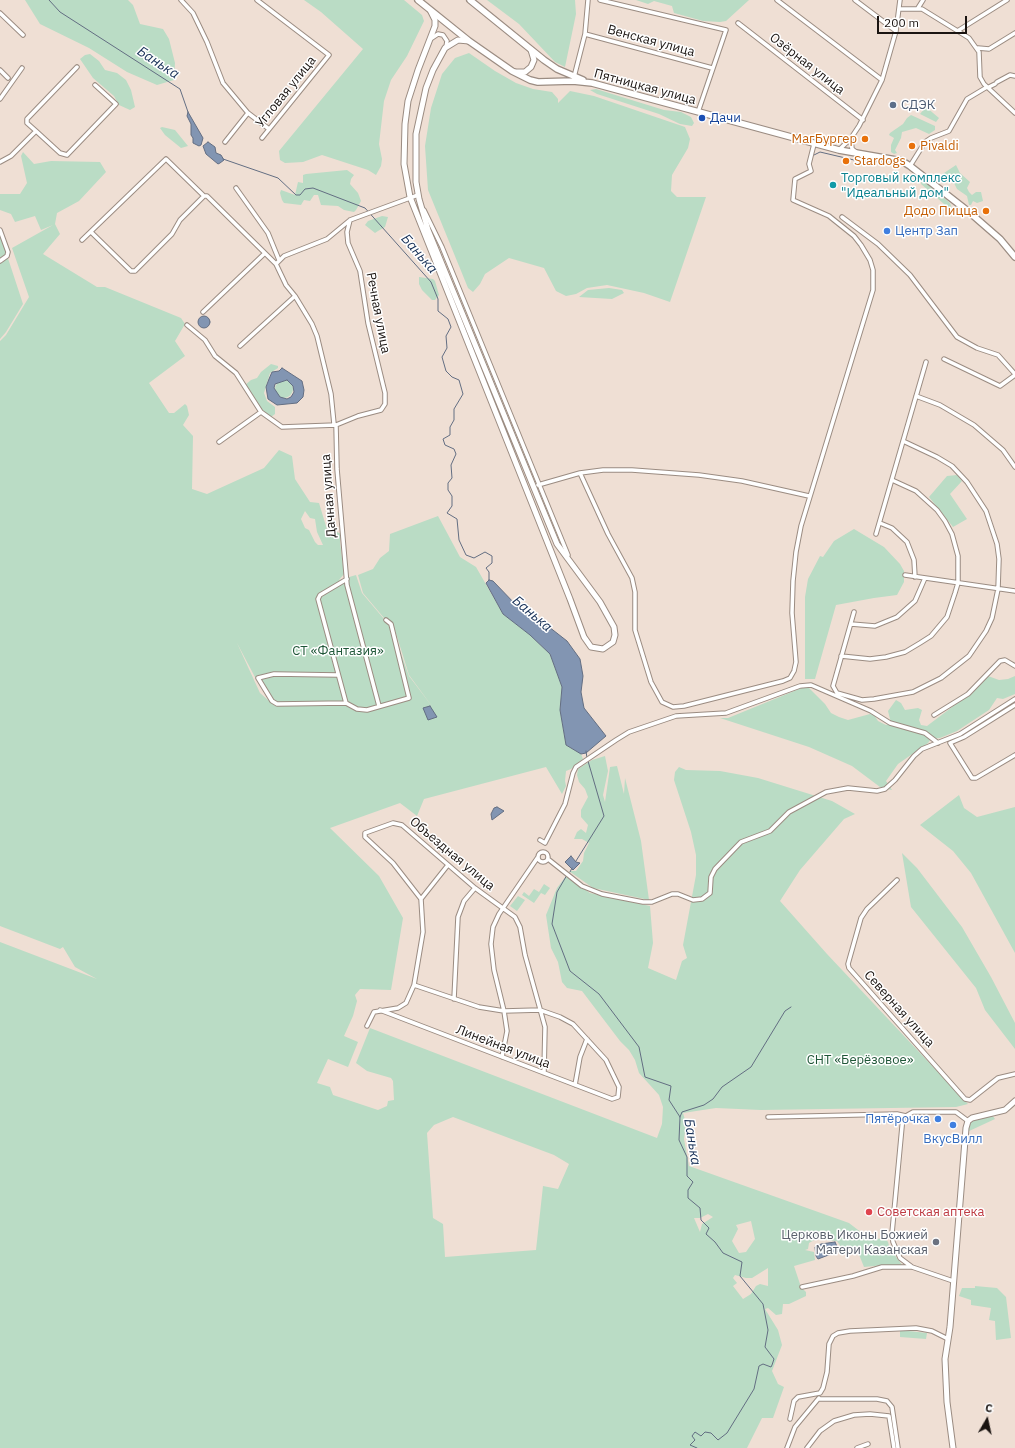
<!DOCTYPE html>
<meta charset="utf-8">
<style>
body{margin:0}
#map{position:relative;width:1015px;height:1448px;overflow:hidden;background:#efdfd4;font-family:"IBM Plex Sans",sans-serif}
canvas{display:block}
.north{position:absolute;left:967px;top:1400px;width:40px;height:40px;-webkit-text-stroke:3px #fff;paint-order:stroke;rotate:9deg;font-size:11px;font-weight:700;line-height:16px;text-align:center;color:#1a1411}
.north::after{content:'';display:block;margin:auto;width:14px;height:18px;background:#1a1411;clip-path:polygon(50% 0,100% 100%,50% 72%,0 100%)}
.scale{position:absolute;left:877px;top:16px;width:90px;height:18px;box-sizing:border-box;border:2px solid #1a1411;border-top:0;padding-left:5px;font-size:12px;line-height:14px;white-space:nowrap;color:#1a1411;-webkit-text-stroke:3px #fff;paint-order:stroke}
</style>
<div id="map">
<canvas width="1015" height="1448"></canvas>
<div class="north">С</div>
<div class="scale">200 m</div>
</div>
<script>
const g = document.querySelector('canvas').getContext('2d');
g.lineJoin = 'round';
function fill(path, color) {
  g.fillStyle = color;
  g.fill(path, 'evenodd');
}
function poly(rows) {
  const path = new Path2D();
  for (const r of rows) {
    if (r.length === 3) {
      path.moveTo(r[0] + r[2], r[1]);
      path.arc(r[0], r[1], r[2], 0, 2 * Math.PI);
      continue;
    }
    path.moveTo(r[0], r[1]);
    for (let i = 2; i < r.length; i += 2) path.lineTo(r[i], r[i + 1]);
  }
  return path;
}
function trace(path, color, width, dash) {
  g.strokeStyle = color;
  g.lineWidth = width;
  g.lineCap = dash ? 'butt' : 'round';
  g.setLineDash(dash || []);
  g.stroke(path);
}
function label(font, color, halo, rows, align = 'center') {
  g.font = font + ' "IBM Plex Sans",sans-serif';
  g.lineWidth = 3;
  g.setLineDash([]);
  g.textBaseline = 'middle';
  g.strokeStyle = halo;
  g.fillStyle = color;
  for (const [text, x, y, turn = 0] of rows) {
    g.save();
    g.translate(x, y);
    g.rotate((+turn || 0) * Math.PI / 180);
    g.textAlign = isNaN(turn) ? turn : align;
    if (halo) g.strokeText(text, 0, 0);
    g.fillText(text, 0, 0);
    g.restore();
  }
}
fill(poly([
 [25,0,128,0,133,5,140,24,163,29,169,39,175,63,174,80,157,85,127,72,89,48,40,24],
 [304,0,404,0,422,15,424,21,407,56,391,80,384,101,379,144,382,159,381,166,376,175,368,170,322,155,303,162,285,163,280,160,279,151,363,49,321,12],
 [487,0,575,0,576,14,565,67,555,62,519,24],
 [636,0,749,0,726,21,720,22,703,21,674,13,672,6,654,1,648,4],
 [469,53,495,71,516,83,533,89,552,92,558,99,558,103,570,91,594,96,685,127,690,139,688,148,672,175,671,191,677,197,706,197,670,302,644,293,607,285,587,288,576,294,566,296,556,291,544,268,509,258,485,274,480,284,473,292,468,288,428,190,425,146,431,108,442,74,455,58],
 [90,54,99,61,105,70,117,73,126,80,131,90,135,107,130,110,119,105,114,96,93,78,80,59,85,55],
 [596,89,664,110,681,112,691,117,694,123,692,126,680,124,659,114,597,94,590,90],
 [926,107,939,118,936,122,920,114],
 [911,115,935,126,935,130,929,134,916,128,902,132,901,138,895,150,897,153,894,154,891,152,891,145,894,138,889,135,890,133,903,124,907,118],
 [162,127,175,130,188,146,181,148,165,135,160,128],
 [23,152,34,164,51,161,100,162,106,172,79,201,57,213,55,224,60,234,43,254,97,287,105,287,181,318,185,324,175,341,185,356,149,383,169,413,174,413,185,404,187,406,189,415,183,425,193,436,192,489,207,494,264,468,279,450,292,456,295,479,310,502,319,503,329,536,337,532,341,534,340,542,344,574,339,580,356,575,362,593,384,619,388,619,384,618,363,593,358,575,373,569,380,558,389,551,390,534,438,516,460,557,476,567,503,614,530,635,550,654,562,687,560,710,566,745,581,754,583,759,571,769,566,771,565,781,566,786,562,794,546,767,424,799,417,816,400,803,330,828,379,876,403,918,391,990,360,989,355,995,357,1001,353,1016,344,1036,358,1042,348,1067,328,1059,317,1083,330,1087,333,1095,378,1110,387,1106,388,1101,394,1100,393,1081,391,1078,367,1071,356,1063,370,1028,657,1138,662,1124,663,1107,659,1095,639,1073,635,1060,629,1050,620,1041,582,991,567,988,562,982,558,962,551,948,546,915,557,888,566,876,590,893,650,906,653,943,648,968,676,980,682,961,687,958,683,945,696,875,696,855,691,832,674,780,675,772,679,767,686,770,720,771,758,778,832,801,855,814,844,819,800,870,780,901,827,954,968,1104,956,1107,761,1110,716,1108,683,1113,686,1123,684,1139,689,1166,849,1223,862,1233,876,1239,885,1238,888,1242,890,1249,903,1266,884,1265,864,1267,858,1252,850,1247,841,1247,837,1241,816,1239,809,1243,808,1249,805,1250,814,1252,815,1260,794,1266,801,1287,806,1292,806,1296,789,1304,783,1304,782,1314,776,1315,768,1308,765,1309,778,1330,782,1345,772,1371,778,1384,784,1387,773,1418,762,1418,747,1448,0,1448,0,942,97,979,75,967,63,947,60,949,0,926,0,341,6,335,29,297,12,248,53,225,41,230,35,216,15,222,11,214,0,210,0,194,20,194,27,183,21,156],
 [305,511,310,518,315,519,317,532,323,545,318,545,315,542,309,530,305,528,301,519],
 [389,620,393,624,409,675,434,709,409,676],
 [237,643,257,681,271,702,275,705,295,706,275,706,260,693],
 [453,1117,554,1155,569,1164,558,1189,543,1186,536,1250,445,1257,443,1224,433,1218,427,1133,434,1125],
 [708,1214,713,1217,702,1224,700,1232,694,1218,700,1218],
 [751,1221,755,1239,746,1252,739,1253,732,1241,738,1229,736,1225],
 [768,1268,768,1286,760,1284,756,1286,751,1294,743,1299,733,1286,737,1283,733,1278,735,1275,746,1278,752,1278],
 [956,165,960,173,970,182,967,188,969,192,972,195,976,192,981,192,983,201,977,203,973,201,971,205,969,205,967,196,957,189,954,183,941,175],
 [347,170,354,175,351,179,350,184,358,193,361,201,356,210,354,212,344,210,338,206,321,205,318,195,314,195,310,201,304,200,301,205,284,203,282,200,280,193,281,190,295,195,298,182,303,183,303,175,306,174],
 [922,179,950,203,953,212,949,211,944,204,921,184],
 [382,216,388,217,385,227,378,231,375,233,365,225,368,221],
 [0,234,23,304,6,332,0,339],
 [419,277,433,279,435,281,439,295,435,300,432,300,422,290,419,284],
 [609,288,622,290,624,293,612,299,579,297,588,290],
 [271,364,278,366,278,368,270,373,264,393,267,401,275,407,275,414,271,417,262,410,245,385,251,380,257,378,261,372],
 [284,389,9],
 [957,475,962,481,950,494,967,519,953,527,929,497,947,476],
 [854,529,884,547,900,564,904,571,904,582,897,595,874,598,836,605,815,679,805,679,805,597,808,579,820,556,823,557,834,541],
 [988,676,999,680,1008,679,1015,676,1015,694,1003,699,997,698,989,710,957,731,940,738,931,739,928,743,898,764,886,781,892,790,880,787,852,766,809,747,720,718,728,718,804,687,809,688,825,704,831,713,839,717,848,720,870,714,874,715,878,721,886,725,891,723,888,711,896,700,901,703,905,710,918,708,922,710,919,720,921,725,927,726,976,689],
 [605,756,608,771,603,795,605,802,610,767,617,766,624,794,625,778,641,841,649,900,593,888,569,871,576,871,583,861,584,853,589,843,582,839,574,839,577,832,581,829,586,833,588,825,581,817,581,810,588,797,585,789,579,782,577,775,578,769,592,760],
 [959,795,964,808,977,817,1015,807,1015,953,971,873,953,851,920,825],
 [902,853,917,868,962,927,991,977,1015,1023,1015,1049,985,1010,976,988,911,907],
 [544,884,550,888,545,895,541,893,534,903,522,895,524,892,529,896,534,889,539,892],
 [518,896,525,900,517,911,510,906],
 [992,1115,995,1119,967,1132,971,1120],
 [975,1286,997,1288,1006,1297,1011,1338,996,1340,995,1321,989,1320,991,1308,971,1305,971,1300,959,1296,962,1288,975,1288],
 [900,1330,927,1333,926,1339,900,1337]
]), '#badcc5');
const water = poly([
 [188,112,203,138,201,145,199,146,193,143,193,138,191,135,191,124,187,116,188,112],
 [208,142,215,147,216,153,221,155,224,160,220,163,218,164,206,154,203,146,208,142],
 [204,322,6],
 [282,368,302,381,304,390,303,397,297,403,277,405,268,399,266,387,269,379,272,372,279,371,282,368],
 [287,380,293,386,294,392,291,397,287,399,280,397,274,388,275,384,287,380],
 [489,580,493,581,517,606,535,616,567,641,580,659,583,676,581,692,584,708,606,736,586,753,581,754,566,745,560,710,562,687,550,654,530,635,503,614,486,583,489,580],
 [430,706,437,717,428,720,423,708,430,706],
 [497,807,504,811,492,820,491,814,494,808,497,807],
 [571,856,576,862,580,863,573,870,565,862,571,856],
 [835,1242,839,1251,818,1259,816,1256,815,1247,821,1244,835,1242]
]);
fill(water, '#8295b2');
trace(water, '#636e82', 1);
trace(poly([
 [49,0,60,12,180,89,188,112],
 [814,155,820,152,854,160,892,163],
 [223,159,278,178,296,195,300,195,305,189,313,188,365,208,431,282,438,299,438,311,448,319,451,327,446,336,447,348,442,357,446,371,452,377,459,380,463,394,454,409,454,420,450,427,450,435,443,439,445,445,454,449,456,454,451,465,452,478,448,483,448,490,452,496,452,506,447,513,457,519,459,540,466,555,474,558,485,552,492,556,492,563,486,568,489,572,489,580],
 [586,751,587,758],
 [576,861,604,816,588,761],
 [570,872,572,868],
 [567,875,557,892,552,924,570,971,599,994,639,1047,645,1077,671,1086,669,1100,680,1117,679,1140,687,1157,687,1176,693,1182,688,1190,688,1198,700,1208,701,1220,709,1228,706,1234,715,1242,723,1253,742,1262,740,1276,763,1304,768,1330,765,1347,774,1359,772,1365,771,1367,763,1364,759,1366,754,1389,727,1433,718,1440,711,1433,705,1432,701,1436,695,1432,692,1436,695,1440,690,1445,697,1448],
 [680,1117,682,1112,704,1105,713,1099,722,1087,751,1067,785,1011,791,1007]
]), '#636e82', 1);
const street = poly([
 [181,0,193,13,207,42,223,83,248,113,269,129],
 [257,0,329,55,262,138],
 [600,0,726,30,698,112],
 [777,0,882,80],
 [855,0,896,31],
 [918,8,923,0],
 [900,9,922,9,969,38,979,52,980,77,984,84,1015,113],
 [0,13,23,35],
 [738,23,863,120],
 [959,30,1007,0],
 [585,34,712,68],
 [432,38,438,34,443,35,447,41,446,47],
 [978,48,989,49,1015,33],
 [0,70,8,78],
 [574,77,585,34,588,0],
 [997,82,1010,75,1015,76],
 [989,87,995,84],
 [0,99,22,68],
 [36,131,27,123,27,119,77,67],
 [851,138,852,149,856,152],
 [225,142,248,113],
 [839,150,851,138,859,126,882,80,896,31,900,0],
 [0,162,11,156,36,131,60,153,67,155,116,104,95,85],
 [910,166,925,142,931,138,949,131,967,99,987,87],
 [236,188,268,233,279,260],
 [424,210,442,247,568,555],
 [842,217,878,244,910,275,957,337,977,348,998,355,1015,374],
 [0,230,8,252,7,256,0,261],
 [91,232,131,271,135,271,172,234,180,220,204,196],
 [82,240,166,159,204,196,207,196,276,264,286,285,295,296,312,324,317,336,331,394,334,424],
 [276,264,284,256,327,239,350,220,418,195],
 [203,312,264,254],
 [187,325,205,340,215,356,236,373,261,412,282,427,336,425,358,416,381,410,385,404,385,393,368,323,360,271,348,243,347,232,350,220],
 [240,346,295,296],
 [944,359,1000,386,1015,375],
 [916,396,940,405,974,425,1003,450,1015,467],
 [336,425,337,469,347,585,379,706],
 [219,442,261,412],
 [580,473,608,534,632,578,635,592,635,630,651,682,662,702,673,707,684,706,783,681,790,678,794,671,796,662,792,613,793,581,796,552,801,526,873,290,873,270,870,260,861,245,854,236,829,216,793,200,795,179,811,171,809,164,814,144],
 [538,485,580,473,603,470,632,470,699,475,742,481,809,496],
 [880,523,892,528,907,542,914,560,915,577],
 [876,534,926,362],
 [905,575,1015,591],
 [347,579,320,595,318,599,346,703,357,709,367,710,409,698,391,624,386,620],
 [854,612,833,686,837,693,862,700,874,699,913,692,941,678,969,656,986,631,992,618,998,589,999,559,997,544,986,511,967,482,952,466,937,457,903,441],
 [851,624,875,626,897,617,915,601,925,578],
 [841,656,870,659,886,657,905,652,920,643,931,636,947,617,955,593,958,583,958,556,952,534,945,521,937,510,916,491,892,480],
 [338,675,274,674,258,678,272,701,277,704,346,703],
 [1015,705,964,737,950,743,972,778,976,778,1015,755],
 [934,715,968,694,1000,661,1005,660,1015,666],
 [540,840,545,843,565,804,573,773,576,767,616,740,629,732,676,716,726,713,800,686,811,685,871,711,890,723,925,733,938,743],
 [543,857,5],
 [548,859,582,886,602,894,643,902,652,902,672,894,678,894,693,900,702,899,710,893,711,877,715,869,741,842,770,831,789,812,826,792,848,788,877,791,885,789,895,780,914,756,922,749,960,734,1015,699],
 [897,880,867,909,861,918,848,964,849,968,965,1099,970,1100,998,1078,1015,1074],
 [421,899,393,863,365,837,365,833,393,823,402,825,475,888,515,917,520,927,525,955,545,1027,544,1073],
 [454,999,458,917,464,901,475,888],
 [380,1010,612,1099,618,1097,619,1087,606,1060,573,1024,560,1017,540,1010,504,1011,479,1007,414,985],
 [367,1026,374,1012,398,1008,406,1003,414,985,423,932,421,899,448,865],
 [502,1057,507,1031,504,1011,494,970,491,944,493,927,499,914,538,857],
 [575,1085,580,1057,587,1039],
 [903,1116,892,1233,893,1242,900,1258,912,1267],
 [768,1117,897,1114,906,1116,913,1112,956,1112,968,1121],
 [802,1287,853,1276,882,1267,912,1267,953,1281],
 [819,1399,877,1399,887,1401,892,1407,898,1448],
 [790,1419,794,1401,798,1397,820,1393,823,1388,827,1372,829,1344,833,1336,838,1333,850,1331,916,1328,932,1331,948,1339],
 [787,1448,795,1427,819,1398],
 [807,1448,820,1431,834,1421,854,1415,870,1414,889,1416,894,1448],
 [857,1448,868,1444]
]);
const secondary = poly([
 [431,12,435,20,435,26,418,70,408,101,405,124,404,164,410,197,570,599,584,637,591,647,603,649,613,642,615,635,614,627,600,602,557,544,428,230,419,199,416,182,416,134,426,88,433,70,445,48,458,40,469,41],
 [515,72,525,72,531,67,534,60,531,50],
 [953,1448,947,1402,945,1359,950,1327,966,1128,968,1121,972,1118,1005,1110,1015,1101]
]);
const primary = poly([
 [418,0,469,41,512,71,530,80,538,82,573,81,592,83,839,150,902,161,910,166,969,212,1000,239,1015,257],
 [470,0,544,60,557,69,583,80]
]);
trace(street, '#9b8c82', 5.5);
trace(secondary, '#9b8c82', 7);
trace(primary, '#9b8c82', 8);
trace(street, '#fff', 3.5);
trace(secondary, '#fff', 5);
trace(primary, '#fff', 5.5);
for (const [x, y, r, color] of [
 [893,105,4,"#5c6f8a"],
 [702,118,4,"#1a4fb4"],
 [865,139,4,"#e8710a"],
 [912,146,4,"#e8710a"],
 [846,161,4,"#e8710a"],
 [833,185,4,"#0f9aa8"],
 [986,211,4,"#e8710a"],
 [887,231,4,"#3f7fe0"],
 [938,1119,4,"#3f7fe0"],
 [953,1125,4,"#3f7fe0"],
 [869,1212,4,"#e0444e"],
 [936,1242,4,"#6b7280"]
]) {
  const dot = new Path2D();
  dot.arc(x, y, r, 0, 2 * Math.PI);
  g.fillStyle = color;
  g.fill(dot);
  trace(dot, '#fff', 1.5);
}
label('13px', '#1a1411', '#fff', [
 ["Венская улица",651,41,15],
 ["Озёрная улица",807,64,38],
 ["Пятницкая улица",645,87,15],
 ["Угловая улица",286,92,-51],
 ["Речная улица",378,313,79],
 ["Дачная улица",329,496,-94],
 ["Объездная улица",452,854,40],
 ["Северная улица",899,1009,48],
 ["Линейная улица",503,1047,21]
]);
label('13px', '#4e5e75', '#fff', [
 ["СДЭК",901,105]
], 'left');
label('13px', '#164399', '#fff', [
 ["Дачи",710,118]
], 'left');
label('13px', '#c56008', '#fff', [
 ["МагБургер",857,139],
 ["Pivaldi",920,146,"left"],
 ["Stardogs",854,161,"left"],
 ["Додо Пицца",978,211]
], 'right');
label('13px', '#0d838f', '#fff', [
 ["Торговый комплекс",841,178],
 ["\"Идеальный дом\"",841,193]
], 'left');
label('13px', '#366cbe', '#fff', [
 ["Центр Зап",895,231],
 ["Пятёрочка",930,1119,"right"],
 ["ВкусВилл",953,1139,"center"]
], 'left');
label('13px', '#1e5637', '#fff', [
 ["СТ «Фантазия»",338,651],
 ["СНТ «Берёзовое»",860,1060]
]);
label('13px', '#be3a42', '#fff', [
 ["Советская аптека",877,1212]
], 'left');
label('13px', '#5b616d', '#fff', [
 ["Церковь Иконы Божией",928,1235],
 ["Матери Казанская",928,1250]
], 'right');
label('italic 14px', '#173057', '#fff', [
 ["Банька",158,63,33],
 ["Банька",419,254,49],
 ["Банька",532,614,40],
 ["Банька",692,1142,81]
]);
</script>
